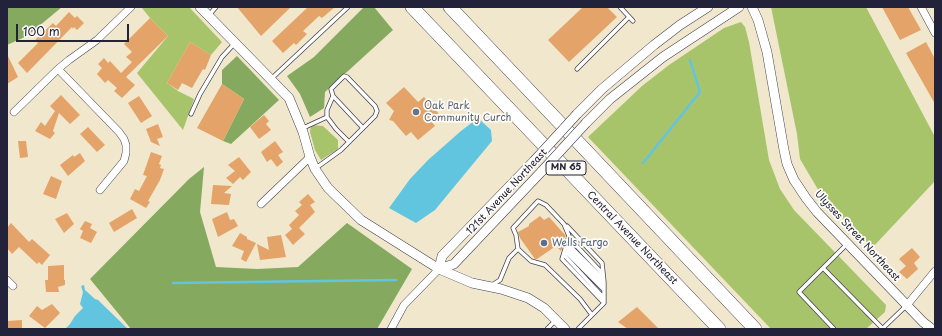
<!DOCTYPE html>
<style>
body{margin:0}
#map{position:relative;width:942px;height:336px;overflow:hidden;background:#f1e7cd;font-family:"Playpen Sans",sans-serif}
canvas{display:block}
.frame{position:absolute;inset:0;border:8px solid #22223b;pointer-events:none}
.scale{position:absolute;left:16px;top:24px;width:113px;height:18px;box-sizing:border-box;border:2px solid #22223b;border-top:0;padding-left:5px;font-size:12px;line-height:14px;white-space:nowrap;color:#22223b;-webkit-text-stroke:3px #fdfcf7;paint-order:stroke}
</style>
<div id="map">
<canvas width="942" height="336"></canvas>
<div class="frame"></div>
<div class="scale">100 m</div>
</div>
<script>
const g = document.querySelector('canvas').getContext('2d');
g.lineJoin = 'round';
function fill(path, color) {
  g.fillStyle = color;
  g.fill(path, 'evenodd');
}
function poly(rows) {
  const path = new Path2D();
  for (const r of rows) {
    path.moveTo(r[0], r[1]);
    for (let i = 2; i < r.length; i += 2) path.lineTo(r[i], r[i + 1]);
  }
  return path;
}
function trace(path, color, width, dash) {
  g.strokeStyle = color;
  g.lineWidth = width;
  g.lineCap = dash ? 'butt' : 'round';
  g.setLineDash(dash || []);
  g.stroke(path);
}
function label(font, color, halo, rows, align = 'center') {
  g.font = font + ' "Playpen Sans",sans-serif';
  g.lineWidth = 3.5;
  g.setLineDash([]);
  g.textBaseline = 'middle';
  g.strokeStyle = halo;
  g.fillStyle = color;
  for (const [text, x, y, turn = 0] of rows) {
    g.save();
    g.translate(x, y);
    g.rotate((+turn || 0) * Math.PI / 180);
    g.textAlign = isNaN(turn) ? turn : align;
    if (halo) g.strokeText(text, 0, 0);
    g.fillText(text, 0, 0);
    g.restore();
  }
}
fill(poly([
 [143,7,189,7,222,42,211,55,190,42,167,83,178,91,194,99,183,130,137,73,168,36,150,18,142,8],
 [771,7,866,7,935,137,935,181,872,248,823,198,800,159,797,134],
 [741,22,745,27,749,42,769,160,780,189,794,210,886,305,885,312,866,329,771,329,588,137,642,86,669,65,724,28],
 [311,125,323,126,338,140,338,149,321,160,315,150,310,132]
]), '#a7c46b');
fill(poly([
 [7,7,62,7,27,36,7,45],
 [364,7,374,7,393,30,325,92,324,108,310,117,300,94,287,76,314,57],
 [237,56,279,100,231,144,223,141,244,99,222,84,222,70],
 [204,167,200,212,216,267,257,269,298,267,347,223,412,269,377,329,131,329,90,279,189,179]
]), '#85aa5f');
fill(poly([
 [478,118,491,130,492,141,435,210,416,223,389,208,410,179,428,160,461,131],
 [84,285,85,290,95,299,98,300,128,329,65,329,70,324,75,316,83,308,80,304,83,292,81,286]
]), '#62c5e0');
trace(poly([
 [643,163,700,92,690,60],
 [173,283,396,280]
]), '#62c5e0', 2.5);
fill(poly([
 [237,7,291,7,261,36],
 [308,7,335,7,322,18,319,16,303,31,307,34,296,45,294,43,283,53,272,41],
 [583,7,607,7,617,17,569,62,548,40],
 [882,7,908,7,921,30,900,40],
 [69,12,75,18,77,16,84,23,77,30,74,27,73,29,72,27,27,73,18,63,38,43,35,40,53,23,56,26],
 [150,18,168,36,126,77,135,85,122,98,114,91,117,88,108,80,105,83,97,74,102,68,98,64,104,58,108,63,110,61,121,73,132,62,126,57,132,52,124,44],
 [190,42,211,55,205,70,203,69,192,88,182,83,178,90,167,83],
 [926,42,935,59,935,104,906,53],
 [7,54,18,77,7,84],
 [222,84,244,99,223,141,197,128],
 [404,87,418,102,424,97,439,114,431,121,435,126,418,140,411,132,406,136,393,121,389,120,394,111,386,103],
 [61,95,80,115,70,124,59,113,53,131,55,133,50,139,35,131,41,122,45,126,55,111,50,106],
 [139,96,152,116,141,123,128,103],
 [264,115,269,121,266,124,271,130,259,139,250,127],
 [158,124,163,137,157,139,160,146,151,142,146,129],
 [88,127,105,145,97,152,80,134],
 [18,141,26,141,28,157,20,158],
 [275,141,283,152,278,155,283,162,277,167,271,159,267,162,261,152],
 [151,152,162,156,159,164,161,165,160,168,164,169,160,180,148,201,150,202,146,208,130,199,135,189,139,191,147,176,143,175],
 [80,153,85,161,68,176,60,165,73,155,74,157],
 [239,157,251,172,243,180,240,177,233,184,226,178,235,171,228,165],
 [51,176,62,181,56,199,43,194],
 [213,185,232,186,224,193,231,194,229,205,211,204],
 [308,194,315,202,310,205,315,212,299,228,305,234,293,245,285,235,292,229,289,225,299,215,295,211,302,205,299,202],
 [132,209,137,218,114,232,109,223],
 [227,212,230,220,234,219,238,226,218,237,212,219],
 [67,213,74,224,64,233,55,219],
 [540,216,544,220,549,217,566,236,562,240,564,242,561,251,556,246,537,259,535,259,520,238,518,232,529,226,529,224],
 [85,221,92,224,90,228,97,232,91,243,80,238,83,231,80,229],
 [11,223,29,242,32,239,50,255,42,265,39,262,37,264,19,247,12,254,7,248,7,228],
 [240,233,247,237,247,239,256,243,246,262,241,259,244,251,232,246],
 [281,235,286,257,260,260,257,244,269,250,267,237],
 [912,248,920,257,914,263,918,269,907,279,899,272,906,266,899,259],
 [64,265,64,280,65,280,65,285,58,287,59,292,46,292,45,280,48,280,48,266],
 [52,304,60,313,45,328,29,316,37,306,42,310],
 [637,307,659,329,628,329,618,322],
 [22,320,22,329,7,329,7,321]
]), '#e4a368');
const service = poly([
 [620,7,633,21],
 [209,15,216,7],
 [577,69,629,17],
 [271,79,348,7],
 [333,96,363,128],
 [191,114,200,94,222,57,234,44],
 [327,117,336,129,349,142],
 [301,129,327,117,327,110,333,96,331,89,344,76,347,77,375,106,377,111,375,116,341,150,316,168],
 [567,226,602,263,604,282,604,303,578,329],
 [569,238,602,273],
 [567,243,603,279],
 [847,244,823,268,883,329],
 [566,247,604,285],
 [518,249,531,261,545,265,580,299,592,315],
 [565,251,604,290],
 [564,255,603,297],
 [823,268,799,292,834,329],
 [492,285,500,280,509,258,518,249,516,235,513,228,538,201,546,205,564,224,569,236,562,259,604,303],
 [547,329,556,320],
 [882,329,906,306]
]);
const minor = poly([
 [921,7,935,33],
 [58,69,119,132,124,139,126,145,126,153,124,161,100,190],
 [14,112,58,69,69,60,97,40,131,7],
 [261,204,310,157],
 [7,280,13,286],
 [907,305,935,271],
 [391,329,404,305,439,269]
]);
const tertiary = poly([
 [200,7,289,98,303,132,310,157,315,169,328,188,361,220,439,269,472,283,501,289,528,298,544,308,565,329],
 [752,7,758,20,767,52,784,150,787,164,794,180,806,198,817,212,923,322,932,329],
 [577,114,602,89,654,45,680,25,708,7],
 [586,123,610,99,663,57,739,7],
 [439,269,442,256,534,161],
 [439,269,454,264,542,171]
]);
const motorway = poly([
 [412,7,719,329],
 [450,7,755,329]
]);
trace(service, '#414051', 5);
trace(minor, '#414051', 8);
trace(tertiary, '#414051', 10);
trace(motorway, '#414051', 14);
trace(service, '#fff', 3.5);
trace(minor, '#fff', 7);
trace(tertiary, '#fff', 9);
trace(motorway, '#fff', 13);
const tertiaryBridge = poly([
 [534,161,577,114],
 [542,171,586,123]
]);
trace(tertiaryBridge, '#414051', 10, []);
trace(tertiaryBridge, '#fff', 9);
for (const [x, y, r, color] of [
 [416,112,4,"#6b7280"],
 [544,243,4,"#5c6f8a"]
]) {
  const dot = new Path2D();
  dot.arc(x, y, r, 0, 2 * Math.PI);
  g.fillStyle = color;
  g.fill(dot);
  trace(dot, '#fdfcf7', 1.5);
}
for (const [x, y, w] of [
 [566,168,40]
]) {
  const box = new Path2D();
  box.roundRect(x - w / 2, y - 7, w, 14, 3);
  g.fillStyle = '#fdfcf7';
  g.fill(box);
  trace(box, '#22223b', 1);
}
label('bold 9px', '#22223b', null, [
 ["MN 65",566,168]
]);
label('10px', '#5b616d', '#fdfcf7', [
 ["Oak Park",424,106],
 ["Community Curch",424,118]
], 'left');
label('10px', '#22223b', '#fdfcf7', [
 ["121st Avenue Northeast",507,192,-47],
 ["Ulysses Street Northeast",857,236,47],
 ["Central Avenue Northeast",632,238,46]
]);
label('10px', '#4e5e75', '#fdfcf7', [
 ["Wells Fargo",552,243]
], 'left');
</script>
